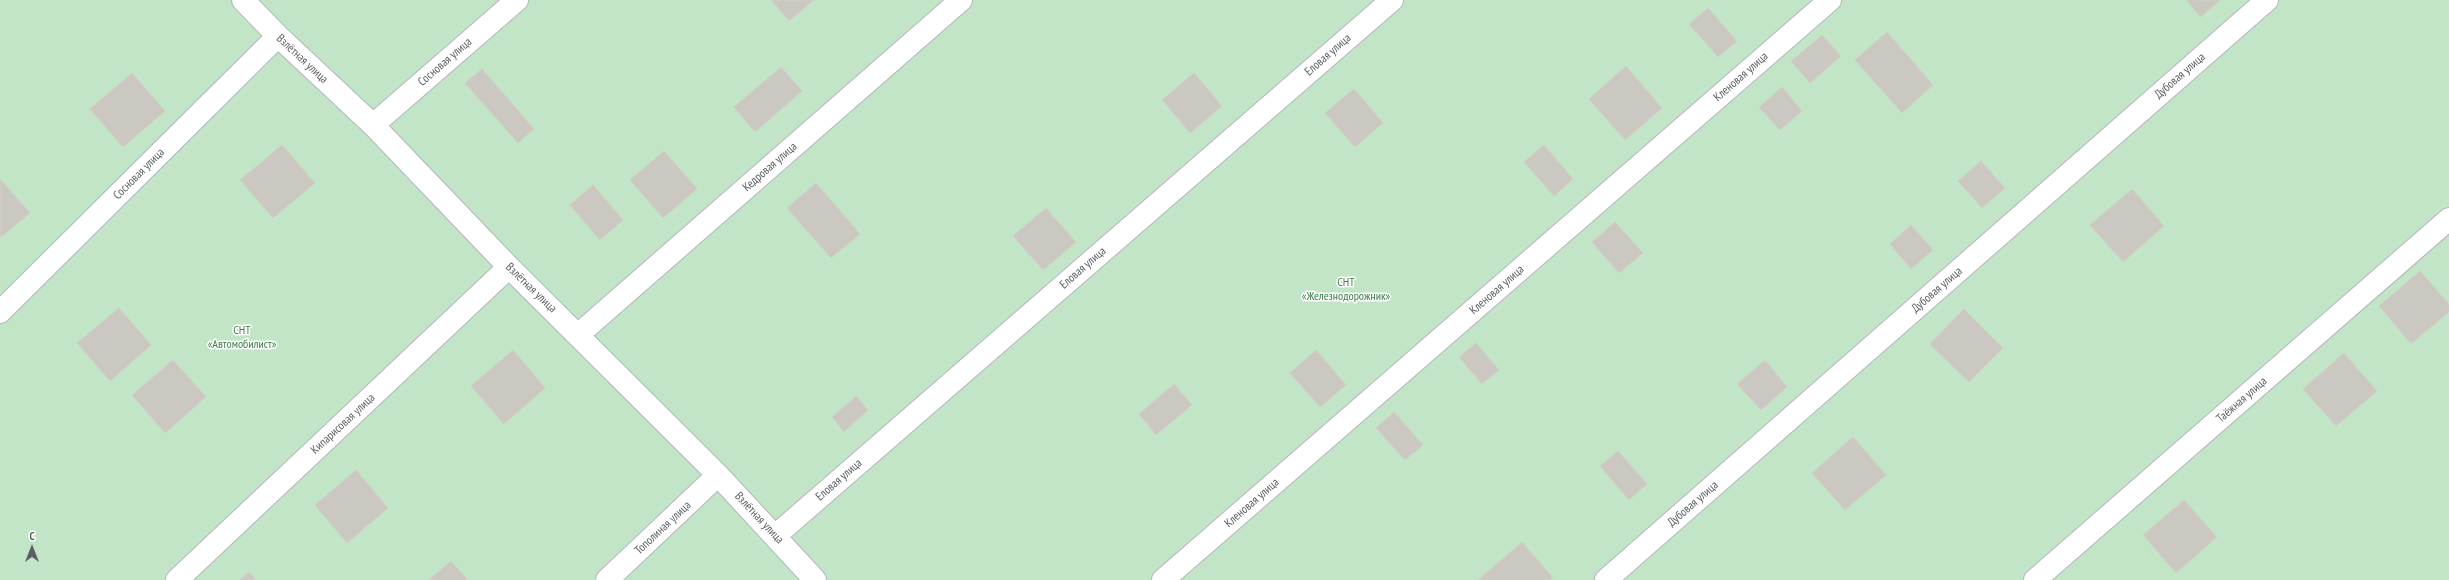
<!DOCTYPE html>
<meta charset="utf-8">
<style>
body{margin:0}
#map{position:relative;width:2449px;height:580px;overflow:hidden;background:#eeede5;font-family:"PT Sans Narrow",sans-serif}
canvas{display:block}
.north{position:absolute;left:12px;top:528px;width:40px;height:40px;-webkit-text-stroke:3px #fff;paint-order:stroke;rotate:0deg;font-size:11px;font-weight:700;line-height:16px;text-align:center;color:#5d5f64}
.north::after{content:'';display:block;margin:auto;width:14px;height:18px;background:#5d5f64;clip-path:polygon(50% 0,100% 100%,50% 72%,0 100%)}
</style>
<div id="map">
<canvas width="2449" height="580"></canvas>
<div class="north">С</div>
</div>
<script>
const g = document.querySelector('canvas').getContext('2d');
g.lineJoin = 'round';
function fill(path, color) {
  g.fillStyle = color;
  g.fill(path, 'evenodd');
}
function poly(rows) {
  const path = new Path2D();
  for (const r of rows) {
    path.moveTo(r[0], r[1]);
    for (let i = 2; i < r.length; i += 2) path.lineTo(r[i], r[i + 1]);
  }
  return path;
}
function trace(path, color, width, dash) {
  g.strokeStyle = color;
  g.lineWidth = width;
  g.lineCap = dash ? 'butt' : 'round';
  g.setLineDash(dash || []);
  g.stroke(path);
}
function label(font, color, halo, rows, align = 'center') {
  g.font = font + ' "PT Sans Narrow",sans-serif';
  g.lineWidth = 3;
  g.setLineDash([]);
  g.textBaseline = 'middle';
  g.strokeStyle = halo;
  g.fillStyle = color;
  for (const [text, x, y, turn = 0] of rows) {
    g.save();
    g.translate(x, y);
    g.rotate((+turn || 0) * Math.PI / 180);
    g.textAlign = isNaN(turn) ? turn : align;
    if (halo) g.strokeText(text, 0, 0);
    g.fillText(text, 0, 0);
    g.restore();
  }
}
fill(poly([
 [0,0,2449,0,2449,580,0,580]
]), '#c2e5c7');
const building = poly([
 [771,0,814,0,789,21,771,0],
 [2186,0,2220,0,2201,17,2186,0],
 [1708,8,1737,41,1718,57,1689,24,1708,8],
 [1887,32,1933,85,1902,113,1855,60,1887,32],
 [1822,35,1841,56,1810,83,1791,61,1822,35],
 [1626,66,1662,108,1625,140,1589,99,1626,66],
 [781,67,802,91,755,132,734,107,781,67],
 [482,69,534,129,518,143,465,83,482,69],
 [132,73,165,111,123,147,90,109,132,73],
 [1194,73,1222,106,1190,133,1162,100,1194,73],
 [1782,87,1802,111,1780,130,1759,107,1782,87],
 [1354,89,1383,123,1355,147,1325,113,1354,89],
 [282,145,315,183,273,218,240,180,282,145],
 [1544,145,1573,179,1554,196,1524,162,1544,145],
 [664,151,697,189,663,218,630,180,664,151],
 [1981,161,2005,188,1982,208,1958,181,1981,161],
 [0,179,30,213,0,238,0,179],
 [816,183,860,234,831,258,787,208,816,183],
 [593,185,623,220,600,240,570,205,593,185],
 [2132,189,2164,226,2123,262,2090,225,2132,189],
 [1046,208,1076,242,1043,270,1013,236,1046,208],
 [1615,222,1643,253,1619,273,1592,242,1615,222],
 [1911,225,1933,250,1911,269,1890,244,1911,225],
 [2420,271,2449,304,2449,312,2411,344,2379,306,2420,271],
 [119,308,151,345,110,381,77,343,119,308],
 [1964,309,2003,348,1969,382,1930,344,1964,309],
 [1476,343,1499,370,1482,384,1459,357,1476,343],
 [513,350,545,388,504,424,471,386,513,350],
 [1316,350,1346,385,1320,407,1290,373,1316,350],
 [2344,353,2377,391,2336,426,2303,389,2344,353],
 [173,360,206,397,165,433,132,395,173,360],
 [1765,360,1787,387,1761,410,1737,384,1765,360],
 [1174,384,1192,405,1156,435,1139,414,1174,384],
 [856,396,868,410,844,432,832,417,856,396],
 [1394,412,1423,445,1405,460,1376,428,1394,412],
 [1853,437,1886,475,1845,510,1812,473,1853,437],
 [1618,451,1647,484,1629,500,1600,466,1618,451],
 [356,470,388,508,347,543,315,505,356,470],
 [2184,500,2217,537,2176,573,2143,535,2184,500],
 [1522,542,1553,578,1550,580,1478,580,1522,542],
 [451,561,468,580,429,580,451,561],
 [249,572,256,580,240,580,249,572]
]);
fill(building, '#cac8c1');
trace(building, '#d3d0c3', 1);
const minor = poly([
 [243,0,278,36,373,125,509,267,718,475,815,580],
 [373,125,517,0],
 [0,312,278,36],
 [579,334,961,0],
 [775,536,1392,0],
 [177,580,509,267],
 [607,580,718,475],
 [1163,580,1830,0],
 [1606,580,2267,0],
 [2035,580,2449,219]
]);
trace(minor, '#b5b6bb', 24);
trace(minor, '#fff', 22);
label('12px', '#5d5f64', '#fff', [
 ["Еловая улица",1328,55,-41],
 ["Взлётная улица",302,59,43],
 ["Сосновая улица",445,62,-41],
 ["Дубовая улица",2180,76,-41],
 ["Кленовая улица",1741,77,-41],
 ["Кедровая улица",770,167,-41],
 ["Сосновая улица",139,174,-45],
 ["Еловая улица",1083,268,-41],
 ["Взлётная улица",531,288,44],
 ["Кленовая улица",1497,290,-41],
 ["Дубовая улица",1937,290,-41],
 ["Таёжная улица",2242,400,-41],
 ["Кипарисовая улица",343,424,-43],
 ["Еловая улица",839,480,-41],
 ["Кленовая улица",1252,503,-41],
 ["Дубовая улица",1693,504,-41],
 ["Взлётная улица",759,518,47],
 ["Тополиная улица",663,528,-43]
]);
label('12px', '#388045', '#fff', [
 ["СНТ",1346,283],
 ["«Железнодорожник»",1346,297],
 ["СНТ",242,331],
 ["«Автомобилист»",242,345]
]);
</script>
